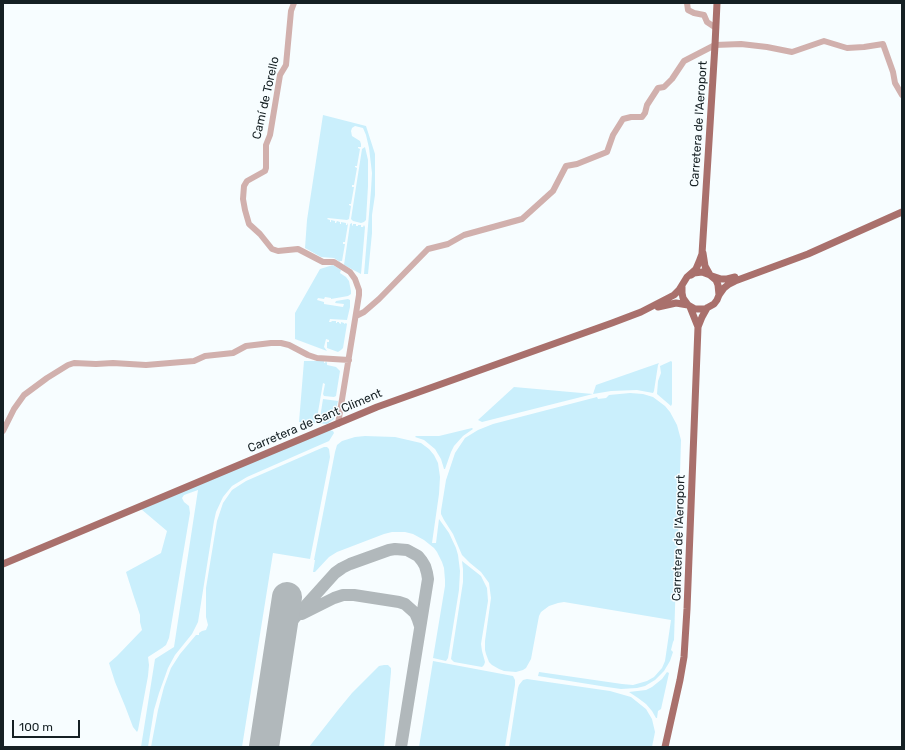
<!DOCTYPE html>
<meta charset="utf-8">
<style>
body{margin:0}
#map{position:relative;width:905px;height:750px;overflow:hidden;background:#f7fdff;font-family:Rubik,sans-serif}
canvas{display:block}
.frame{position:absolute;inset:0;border:4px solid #152024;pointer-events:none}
.scale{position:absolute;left:12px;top:720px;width:68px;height:18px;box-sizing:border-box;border:2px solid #152024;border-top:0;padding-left:5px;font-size:12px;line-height:14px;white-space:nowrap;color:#152024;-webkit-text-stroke:3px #f7fdff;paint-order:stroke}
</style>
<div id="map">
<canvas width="905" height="750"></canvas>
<div class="frame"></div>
<div class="scale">100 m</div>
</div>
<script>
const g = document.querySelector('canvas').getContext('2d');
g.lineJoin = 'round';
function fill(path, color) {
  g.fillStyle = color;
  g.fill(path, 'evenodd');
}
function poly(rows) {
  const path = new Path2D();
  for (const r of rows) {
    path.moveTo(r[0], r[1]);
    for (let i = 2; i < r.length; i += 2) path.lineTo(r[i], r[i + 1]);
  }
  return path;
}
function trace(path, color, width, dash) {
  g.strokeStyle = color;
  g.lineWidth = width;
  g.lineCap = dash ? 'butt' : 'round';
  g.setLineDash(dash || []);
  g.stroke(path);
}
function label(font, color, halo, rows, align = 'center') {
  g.font = font + ' Rubik,sans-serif';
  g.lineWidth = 3;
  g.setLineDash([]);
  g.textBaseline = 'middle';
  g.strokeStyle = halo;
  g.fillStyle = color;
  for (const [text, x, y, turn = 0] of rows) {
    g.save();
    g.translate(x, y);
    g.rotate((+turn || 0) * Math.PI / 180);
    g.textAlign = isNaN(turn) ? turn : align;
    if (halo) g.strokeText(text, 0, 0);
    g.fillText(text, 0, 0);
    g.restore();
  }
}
fill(poly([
 [323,115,366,126,375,154,375,195,372,215,372,233,368,274,364,274,371,190,372,173,369,148,366,135,363,128,355,126,352,128,351,131,352,136,360,141,361,144,361,147,358,147,358,148,360,149,357,166,355,166,355,167,357,168,354,185,352,185,352,187,354,187,351,204,349,204,349,205,351,206,349,219,347,220,328,218,327,219,330,220,330,222,331,222,331,220,335,221,335,223,336,223,337,221,340,222,340,224,341,224,341,222,346,223,346,225,347,225,348,223,348,224,345,242,343,242,343,244,345,244,342,261,340,261,340,262,334,258,321,257,305,248,307,220],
 [365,147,368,160,368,186,366,220,364,222,361,223,353,221,351,219,362,149],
 [352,223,352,225,353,226,353,224,356,224,356,226,358,226,358,225,361,225,361,227,363,227,364,225,365,227,361,274,344,265,350,224],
 [333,265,341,270,340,273,346,277,349,281,351,291,351,294,348,296,331,299,331,298,325,297,324,299,318,298,317,300,324,302,324,304,343,307,344,304,335,303,336,301,348,299,350,300,350,307,347,320,330,319,329,322,331,322,332,321,336,321,336,323,337,323,337,322,339,322,339,323,341,324,341,322,344,323,344,324,346,323,347,324,343,348,341,350,338,352,327,348,327,342,329,342,329,340,326,339,324,347,327,351,295,339,295,313,320,269],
 [304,361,324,361,324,363,325,363,326,361,327,363,327,365,336,367,340,371,336,396,334,397,324,396,323,394,325,384,323,383,317,418,320,418,323,399,338,401,334,419,327,424,299,422],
 [671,361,672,362,672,404,671,406,657,394,658,381,661,373,660,366],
 [659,363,658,365,654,391,653,393,637,390,611,391,593,394,482,422,478,420,514,387,593,394,596,385],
 [630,393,643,394,653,397,665,406,670,412,677,425,681,440,680,473,678,476,678,485,680,487,677,563,675,568,675,576,676,577,674,640,673,642,671,650,673,652,670,661,664,671,655,680,645,686,637,688,621,689,607,687,538,676,539,672,622,684,633,685,647,681,654,677,662,668,665,661,671,620,564,602,558,603,549,606,541,612,539,616,531,659,526,668,523,670,516,672,504,671,499,669,492,665,489,662,486,654,485,650,485,641,491,598,489,583,481,572,470,563,462,555,453,534,444,520,441,514,441,511,446,480,455,453,465,438,478,430,493,424,597,397,598,399,606,398,609,395],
 [472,428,473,429,463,436,454,446,451,452,445,469,444,469,441,459,435,449,424,440,415,437,416,436,439,436],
 [329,430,333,431,334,433,329,441,247,477,232,486,223,497,216,512,214,521,198,622,192,634,175,655,168,668,159,693,154,710,148,747,141,747,155,659,174,647,198,490,184,495,182,498,184,502,189,506,190,513,169,638,166,645,162,648,148,657,149,665,148,676,138,730,137,732,133,727,125,706,115,682,109,663,117,656,142,630,140,622,140,615,133,594,126,572,161,553,167,531,141,509],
 [365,436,395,437,421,443,429,449,434,455,438,463,440,477,439,494,432,543,436,543,439,519,449,533,456,548,458,555,460,571,459,590,448,658,446,661,433,658,445,586,445,580,444,568,442,562,437,552,434,548,424,540,413,534,405,532,392,532,384,534,337,552,329,557,315,572,313,572,315,560,314,560,335,452,337,445,342,441,355,437],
 [324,447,327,447,329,449,330,457,310,559,273,553,242,747,151,747,158,710,164,687,171,668,180,654,196,635,199,635,199,633,202,631,206,630,208,625,206,617,206,588,217,521,223,503,232,490,246,481],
 [462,561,481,576,487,588,488,601,481,644,482,651,485,662,484,665,482,667,454,662,451,659,463,582,463,569],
 [433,661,513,676,515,680,515,685,505,747,419,747],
 [384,665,388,665,391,668,391,672,384,747,309,747,338,710,352,693,379,666],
 [667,672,669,673,661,709,658,711,657,718,656,718,652,711,646,704,638,698,629,692,646,690,652,687,662,679],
 [527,679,610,691,631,697,646,709,652,719,655,732,652,747,509,747,518,688,519,685,523,680]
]), '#caeffc');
trace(poly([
 [302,614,334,598,343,595,354,595,399,602,405,604,415,613,418,620,420,626],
 [280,640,284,632,290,623,335,573,342,568,350,564,389,550,395,549,407,550,418,556,422,561,425,566,427,573,428,579,401,747]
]), '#b1b8bb', 12);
trace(poly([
 [264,747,287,597]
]), '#b1b8bb', 30);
trace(poly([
 [294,3,291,11,286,65,280,75,270,135,266,145,266,168,265,171,247,181,244,186,243,199,245,210,249,224,260,234,272,249,278,251,298,249,323,262,334,262,350,272,355,279,359,290,359,295,338,424],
 [687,3,688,10,694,13,704,15,707,22,716,28],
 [356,316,364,312,379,299,428,249,448,244,464,235,522,219,553,191,566,166,577,164,607,152,613,135,623,119,631,117,642,117,645,113,647,105,658,88,664,87,672,79,684,61,715,45,741,44,767,47,792,52,824,41,847,48,864,47,883,44,893,72,895,83,902,95],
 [3,431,14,409,24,395,47,378,68,365,74,363,96,364,113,363,146,365,194,361,205,356,233,353,246,346,271,343,281,343,289,345,308,355,317,358,349,360]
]), '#d1b0ad', 6);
trace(poly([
 [703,253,705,266,710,275],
 [691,275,694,273,702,272,710,275,716,280,718,285,719,295],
 [712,276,721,279,727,279,735,277],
 [682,287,682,293,683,298,688,305,695,309,705,309,714,304,717,300,719,295,724,288,729,284,735,281,808,254,902,212],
 [658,307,676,303,688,305],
 [690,307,698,327],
 [3,564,377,407,612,323,641,312,674,295,679,290,687,277,696,269,699,262,702,254,715,45,717,3],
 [665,747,680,680,684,657,687,609,698,327,702,317,707,308]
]), '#a9706c', 7);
label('12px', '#152024', '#f7fdff', [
 ["Camí de Torello",266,98,-77],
 ["Carretera de l'Aeroport",699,124,-86],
 ["Carretera de Sant Climent",315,421,-23],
 ["Carretera de l'Aeroport",679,538,-88]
]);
</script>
